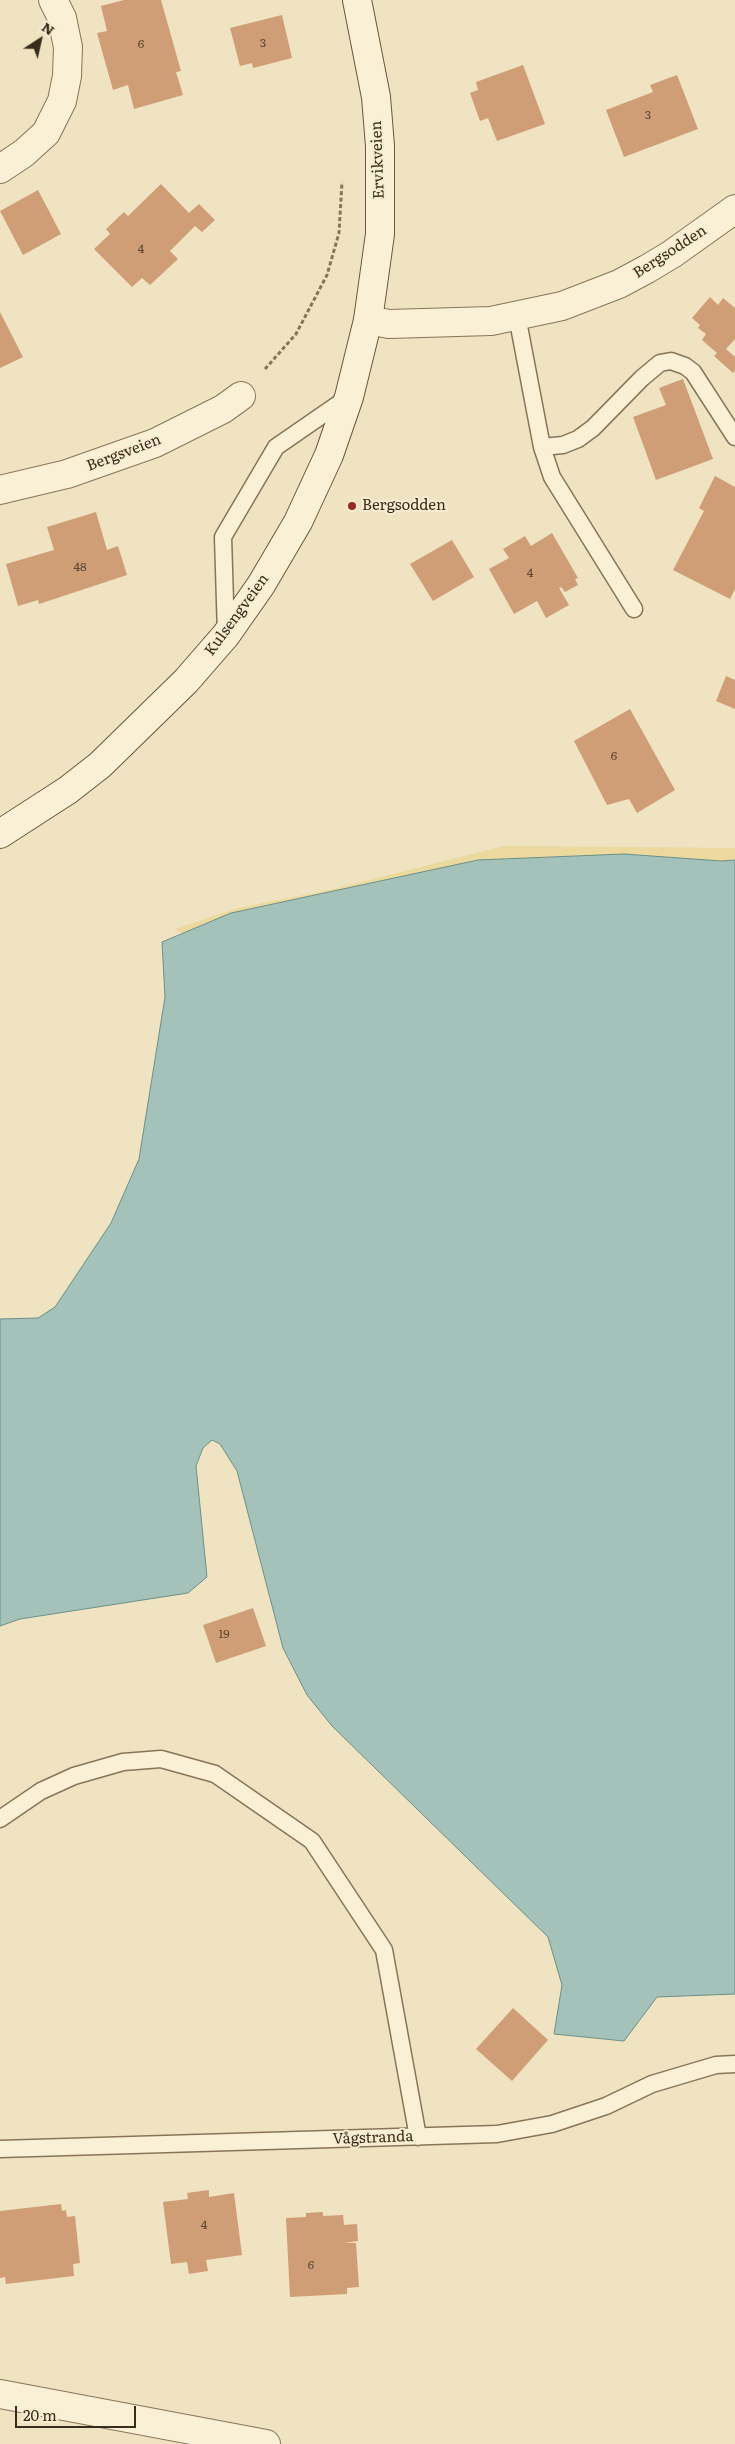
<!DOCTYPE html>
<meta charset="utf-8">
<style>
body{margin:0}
#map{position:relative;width:735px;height:2444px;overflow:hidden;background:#efe3c1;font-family:Literata,serif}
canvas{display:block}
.north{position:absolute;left:15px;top:15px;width:50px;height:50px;-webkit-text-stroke:4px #f6edd1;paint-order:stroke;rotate:35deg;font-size:14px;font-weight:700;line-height:20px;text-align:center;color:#392b1d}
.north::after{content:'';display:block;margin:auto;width:18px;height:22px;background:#392b1d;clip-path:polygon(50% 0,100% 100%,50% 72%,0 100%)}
.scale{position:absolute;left:15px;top:2406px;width:121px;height:22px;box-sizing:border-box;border:2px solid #392b1d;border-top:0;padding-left:6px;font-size:15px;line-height:18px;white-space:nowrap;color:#392b1d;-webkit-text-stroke:4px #f6edd1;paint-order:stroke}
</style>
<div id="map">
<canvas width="735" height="2444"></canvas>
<div class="north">N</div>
<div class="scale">20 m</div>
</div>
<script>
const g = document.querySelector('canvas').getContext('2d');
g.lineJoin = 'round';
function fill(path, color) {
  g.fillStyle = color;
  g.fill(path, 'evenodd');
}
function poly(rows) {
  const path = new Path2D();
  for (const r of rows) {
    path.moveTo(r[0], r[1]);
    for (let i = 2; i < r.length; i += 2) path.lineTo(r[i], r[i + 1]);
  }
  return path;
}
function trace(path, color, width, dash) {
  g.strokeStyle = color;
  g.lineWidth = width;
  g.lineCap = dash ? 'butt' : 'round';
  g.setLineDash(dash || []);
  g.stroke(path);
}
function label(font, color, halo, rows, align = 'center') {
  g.font = font + ' Literata,serif';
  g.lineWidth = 4;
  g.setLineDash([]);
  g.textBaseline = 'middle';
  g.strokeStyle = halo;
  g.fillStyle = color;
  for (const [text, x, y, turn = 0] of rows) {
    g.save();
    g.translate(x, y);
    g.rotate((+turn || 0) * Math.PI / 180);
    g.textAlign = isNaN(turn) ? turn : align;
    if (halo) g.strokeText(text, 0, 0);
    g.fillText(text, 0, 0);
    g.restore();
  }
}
fill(poly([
 [504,846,735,848,735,880,206,946,175,929,238,908,329,890]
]), '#ecd99e');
const water = poly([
 [624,854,721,861,735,860,735,1994,657,1997,624,2041,554,2034,562,1985,548,1937,332,1726,307,1695,283,1648,237,1471,220,1444,212,1440,203,1448,196,1466,207,1577,188,1593,20,1619,0,1626,0,1319,38,1318,55,1307,111,1223,139,1159,165,997,162,942,231,913,478,860,624,854]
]);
fill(water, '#a4c2ba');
trace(water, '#6b9088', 1);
fill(poly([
 [124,0,161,0,181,71,176,72,183,95,134,109,128,85,113,90,97,33,107,31,101,6],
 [282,15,292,58,253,68,252,63,240,66,230,28],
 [523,65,545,124,497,141,488,118,480,121,470,93,478,90,476,82],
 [677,75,698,129,624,157,606,110,653,92,650,85],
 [161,184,189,213,199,204,215,220,202,232,195,226,170,251,178,259,150,285,142,278,132,287,94,249,110,234,106,229,124,212,128,216],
 [38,190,61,234,23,255,0,211],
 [710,297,718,305,723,298,735,308,735,339,726,349,735,357,735,370,733,373,714,356,717,353,702,340,706,334,698,328,700,325,692,318],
 [0,312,23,357,0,368],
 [683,379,713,459,656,480,633,417,666,405,659,388],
 [715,476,735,487,735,589,730,599,673,570,704,511,699,508],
 [96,512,107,550,118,546,127,575,39,604,38,600,18,606,6,564,54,550,47,527],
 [552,533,578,578,575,579,578,585,565,592,561,587,559,588,569,605,546,618,537,601,514,614,489,569,509,558,503,549,525,536,531,546],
 [452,540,474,577,433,601,410,564],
 [726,676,735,680,735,709,716,701],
 [630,709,675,790,637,813,629,799,607,805,574,741],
 [253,1608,266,1646,216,1663,203,1625],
 [513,2008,548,2040,512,2081,476,2049],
 [209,2190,209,2197,234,2193,242,2255,206,2260,208,2271,189,2274,187,2262,171,2264,163,2202,188,2199,187,2193],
 [61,2204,62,2211,66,2210,67,2217,75,2216,80,2263,73,2264,74,2276,6,2284,5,2277,0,2278,0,2211],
 [323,2212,323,2216,343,2215,344,2225,357,2224,358,2241,344,2243,356,2243,359,2287,347,2288,347,2294,290,2297,286,2218,306,2217,306,2213]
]), '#cf9d76');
const lane = poly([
 [517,316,542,447,552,477,634,609],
 [542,447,563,445,578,439,593,428,642,378,660,363,671,361,685,366,693,372,735,437],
 [226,634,223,537,276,447,347,398],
 [0,1819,41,1791,74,1776,123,1762,161,1759,215,1774,312,1841,384,1950,418,2137],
 [0,2149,497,2134,552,2124,606,2106,652,2084,716,2065,735,2064]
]);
const street = poly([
 [0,169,24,153,46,133,62,101,67,76,68,47,62,18,53,0],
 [368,320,389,324,491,321,562,306,619,284,647,269,672,254,735,209],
 [0,490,67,474,155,443,223,409,241,396],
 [0,2394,266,2444]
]);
const secondary = poly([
 [0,834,68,790,100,765,186,681,226,635,261,585,298,522,329,455,349,397,368,320,380,234,380,146,376,97,357,0]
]);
trace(lane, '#897458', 19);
trace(street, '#897458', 30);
trace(secondary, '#6b553c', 30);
trace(poly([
 [265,369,296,334,327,275,339,233,342,182]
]), '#897458', 3, [4, 2.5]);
trace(lane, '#faf0d5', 16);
trace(street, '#faf0d5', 28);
trace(secondary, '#faf0d5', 28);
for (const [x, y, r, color] of [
 [352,506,5,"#9a2926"]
]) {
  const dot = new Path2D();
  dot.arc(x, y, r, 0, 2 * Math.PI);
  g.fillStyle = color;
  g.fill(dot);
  trace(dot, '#f6edd1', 2);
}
label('12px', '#5e4833', null, [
 ["3",263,43],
 ["6",141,44],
 ["3",648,115],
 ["4",141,249],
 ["48",80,567],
 ["4",530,573],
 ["6",614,756],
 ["19",224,1634],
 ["4",204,2225],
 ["6",311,2265]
]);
label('15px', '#392b1d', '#f6edd1', [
 ["Ervikveien",378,160,-92],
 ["Bergsodden",670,252,-33],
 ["Bergsveien",124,453,-21],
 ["Kulsengveien",237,615,-54],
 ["Vågstranda",373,2138,-2]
]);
label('15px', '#392b1d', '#f6edd1', [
 ["Bergsodden",362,506]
], 'left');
</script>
